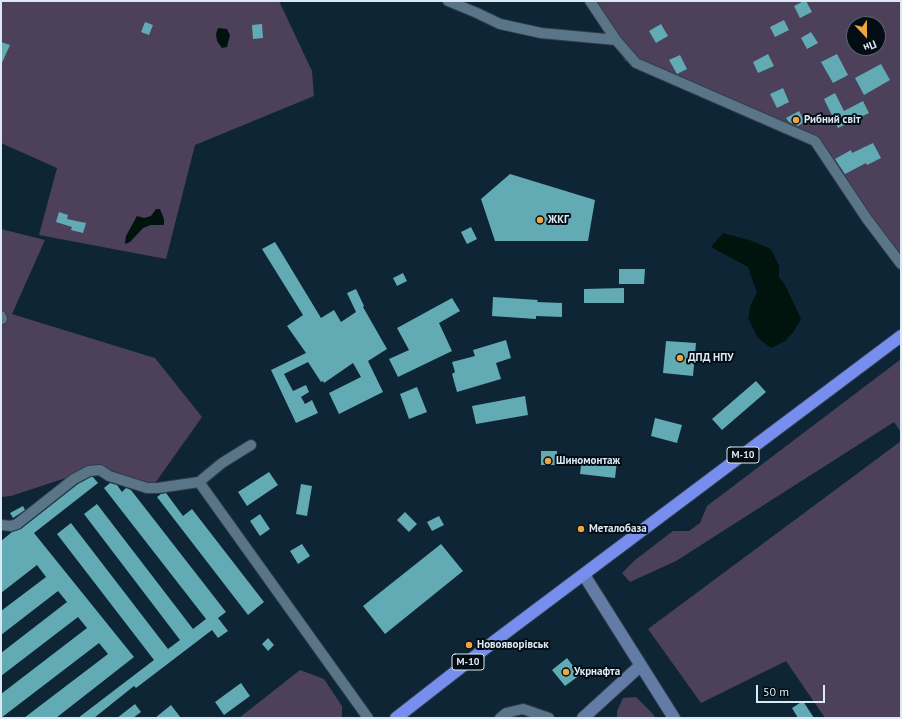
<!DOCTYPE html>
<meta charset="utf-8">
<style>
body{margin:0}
#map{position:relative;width:902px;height:719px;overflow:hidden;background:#0d2535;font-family:"PT Sans",sans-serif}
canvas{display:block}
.frame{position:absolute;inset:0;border:2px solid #dae9f3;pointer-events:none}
.north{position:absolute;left:846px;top:16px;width:40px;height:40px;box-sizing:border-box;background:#040d14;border:1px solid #5a656d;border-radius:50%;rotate:158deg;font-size:11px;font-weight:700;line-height:16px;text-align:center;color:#dae9f3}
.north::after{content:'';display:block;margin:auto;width:14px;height:18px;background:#f0a63e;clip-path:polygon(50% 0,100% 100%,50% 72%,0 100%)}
.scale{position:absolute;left:756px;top:685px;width:69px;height:18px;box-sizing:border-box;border:2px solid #dae9f3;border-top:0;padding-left:5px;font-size:12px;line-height:14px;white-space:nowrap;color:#dae9f3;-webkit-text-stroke:3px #040d14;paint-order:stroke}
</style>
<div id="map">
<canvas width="902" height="719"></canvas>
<div class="frame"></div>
<div class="north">Пн</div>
<div class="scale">50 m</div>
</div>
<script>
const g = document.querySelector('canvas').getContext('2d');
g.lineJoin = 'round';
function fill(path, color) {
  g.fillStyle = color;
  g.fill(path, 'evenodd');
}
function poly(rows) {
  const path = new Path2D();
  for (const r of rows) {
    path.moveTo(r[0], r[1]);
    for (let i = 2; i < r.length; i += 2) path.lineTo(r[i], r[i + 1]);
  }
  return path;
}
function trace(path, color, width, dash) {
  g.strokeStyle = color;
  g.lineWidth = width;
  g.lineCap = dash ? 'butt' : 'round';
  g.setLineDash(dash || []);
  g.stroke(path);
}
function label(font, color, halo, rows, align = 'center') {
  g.font = font + ' "PT Sans",sans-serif';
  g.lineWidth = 4;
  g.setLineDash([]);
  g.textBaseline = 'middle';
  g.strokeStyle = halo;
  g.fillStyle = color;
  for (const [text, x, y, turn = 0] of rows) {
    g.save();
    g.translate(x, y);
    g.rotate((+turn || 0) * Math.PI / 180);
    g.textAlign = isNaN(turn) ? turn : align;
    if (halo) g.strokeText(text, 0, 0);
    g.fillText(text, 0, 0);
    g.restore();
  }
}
fill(poly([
 [1,1,279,1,312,71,314,96,195,145,166,259,39,235,57,168,1,143],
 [595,1,901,1,901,261,809,133,625,61],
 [854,24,878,24,878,48,854,48],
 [1,229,45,240,12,314,155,358,202,417,153,486,108,469,69,477,11,496,1,497],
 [901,359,901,432,894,422,676,561,630,582,622,573,635,560,673,531,689,531,700,523,707,506],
 [901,441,901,718,825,718,786,661,701,703,648,629],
 [300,670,324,679,342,706,342,718,239,718],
 [636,697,653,714,655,718,617,718,617,711,623,698]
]), '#4c405a');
fill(poly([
 [218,28,227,29,230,35,227,47,222,48,217,41,216,34],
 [156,209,160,209,164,219,164,225,151,225,143,228,130,242,125,244,126,236,137,216,144,218,151,216],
 [723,233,752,241,771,249,779,266,779,277,785,285,801,319,795,330,785,341,771,348,758,338,748,318,751,304,757,293,748,267,711,247]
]), '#01130d');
fill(poly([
 [804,1,806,1,812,12,800,18,794,6],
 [784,20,789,30,775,37,770,27],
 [145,22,153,25,149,35,141,32],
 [262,24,263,38,253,39,252,25],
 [661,24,668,36,656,43,649,31],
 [811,32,818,43,807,49,801,38],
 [1,42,10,45,1,65],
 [768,54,774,66,758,73,753,62],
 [837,54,848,75,833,83,821,62],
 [680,55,687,69,677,74,669,60],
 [881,64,890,80,864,95,855,78],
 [783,88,789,102,777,108,770,94],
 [835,93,844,111,863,101,869,113,838,128,824,99],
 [799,111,805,122,798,126,789,122,786,118],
 [873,143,881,158,867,165,866,163,845,174,835,159,851,150,852,153],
 [510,174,595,200,588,241,495,241,481,199],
 [59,212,68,215,67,219,86,223,83,233,71,230,72,227,56,222],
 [471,227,477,239,467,244,461,232],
 [275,242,321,318,334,310,341,322,356,312,347,293,356,289,364,306,363,307,387,349,368,361,383,392,339,414,329,393,361,377,353,363,324,383,323,381,321,382,308,362,284,374,293,391,306,385,309,392,301,397,305,404,312,400,318,413,296,423,271,370,306,353,287,326,303,315,262,249],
 [619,269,645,269,644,284,619,284],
 [403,273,407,281,397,286,393,278],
 [624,288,624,303,584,303,584,289],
 [493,297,538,300,537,302,562,303,562,317,536,316,536,319,492,316],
 [452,298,460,311,439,323,452,351,398,377,389,359,409,350,397,328],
 [506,340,511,358,496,363,501,379,457,392,452,374,455,372,452,362,475,356,473,350],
 [666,341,696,343,693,376,663,373],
 [756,381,766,392,722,430,712,419],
 [417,387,427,412,409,419,400,394],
 [525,396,528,415,476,424,472,406],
 [655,418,682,425,677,443,651,436],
 [541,451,557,451,557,465,541,465],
 [582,457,617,461,615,478,580,474],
 [269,472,278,485,247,506,238,492],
 [91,477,93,477,98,483,34,533,134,657,56,718,24,718,108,654,99,643,1,718,1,694,87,628,78,617,1,676,1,653,67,602,58,591,1,635,1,611,46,577,37,565,1,593,1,541,12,532,21,529,78,484],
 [110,483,117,485,122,492,126,488,131,490,226,612,218,618,228,631,218,638,212,630,136,688,134,686,94,718,78,718,154,660,57,534,71,523,168,649,180,640,84,514,97,504,193,629,206,619,104,488],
 [301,484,312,486,307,516,296,514],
 [166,493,183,516,192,509,264,602,248,615,157,497,161,494],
 [23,506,25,510,13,518,10,513],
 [405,512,417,524,409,532,397,520],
 [260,514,270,529,260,536,250,521],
 [439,516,444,525,432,531,427,522],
 [302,544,310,556,298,564,290,551],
 [441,544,463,571,385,634,363,606],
 [268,638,274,645,268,651,262,644],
 [567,658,580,675,565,686,552,670],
 [241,683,250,696,224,715,215,702],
 [803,701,814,718,798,718,792,708],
 [135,704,141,712,133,718,117,718],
 [171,705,181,718,155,718]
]), '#62abb4');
const street = poly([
 [448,1,477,13,500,24,541,33,616,40],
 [590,1,616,40,636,63,815,141,867,219,901,264],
 [1,316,2,319],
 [199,482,222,463,251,445],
 [1,525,11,526,17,524,74,479,89,471,100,470,109,476,147,488,158,488,199,482,368,718],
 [500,718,506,713,523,709,549,718]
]);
const secondary = poly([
 [584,575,674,718],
 [583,718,640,666]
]);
const highway = poly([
 [396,718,496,640,901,336]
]);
trace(street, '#303e4b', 12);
trace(secondary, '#303e4b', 14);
trace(highway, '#303e4b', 14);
trace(street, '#5a7587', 10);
trace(secondary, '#637ca6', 12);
trace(highway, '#778eee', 12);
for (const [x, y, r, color] of [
 [796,120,4,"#f0a63e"],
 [540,220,4,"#f0a63e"],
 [680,358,4,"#f0a63e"],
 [548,461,4,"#f0a63e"],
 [581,529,4,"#f0a63e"],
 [469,645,4,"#f0a63e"],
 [566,672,4,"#f0a63e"]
]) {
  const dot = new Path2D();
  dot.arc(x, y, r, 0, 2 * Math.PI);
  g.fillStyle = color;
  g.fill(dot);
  trace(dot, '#040d14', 1.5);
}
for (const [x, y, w] of [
 [743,455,32],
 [468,662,32]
]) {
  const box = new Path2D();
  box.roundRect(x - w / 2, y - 8, w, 16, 3);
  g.fillStyle = '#040d14';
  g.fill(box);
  trace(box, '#dae9f3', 1);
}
label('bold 10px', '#dae9f3', null, [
 ["М-10",743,455],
 ["М-10",468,662]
]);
label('bold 11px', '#dae9f3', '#040d14', [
 ["Рибний світ",804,120],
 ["ЖКГ",548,220],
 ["ДПД НПУ",688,358],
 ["Шиномонтаж",556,461],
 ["Металобаза",589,529],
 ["Новояворівськ",477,645],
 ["Укрнафта",574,672]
], 'left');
</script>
